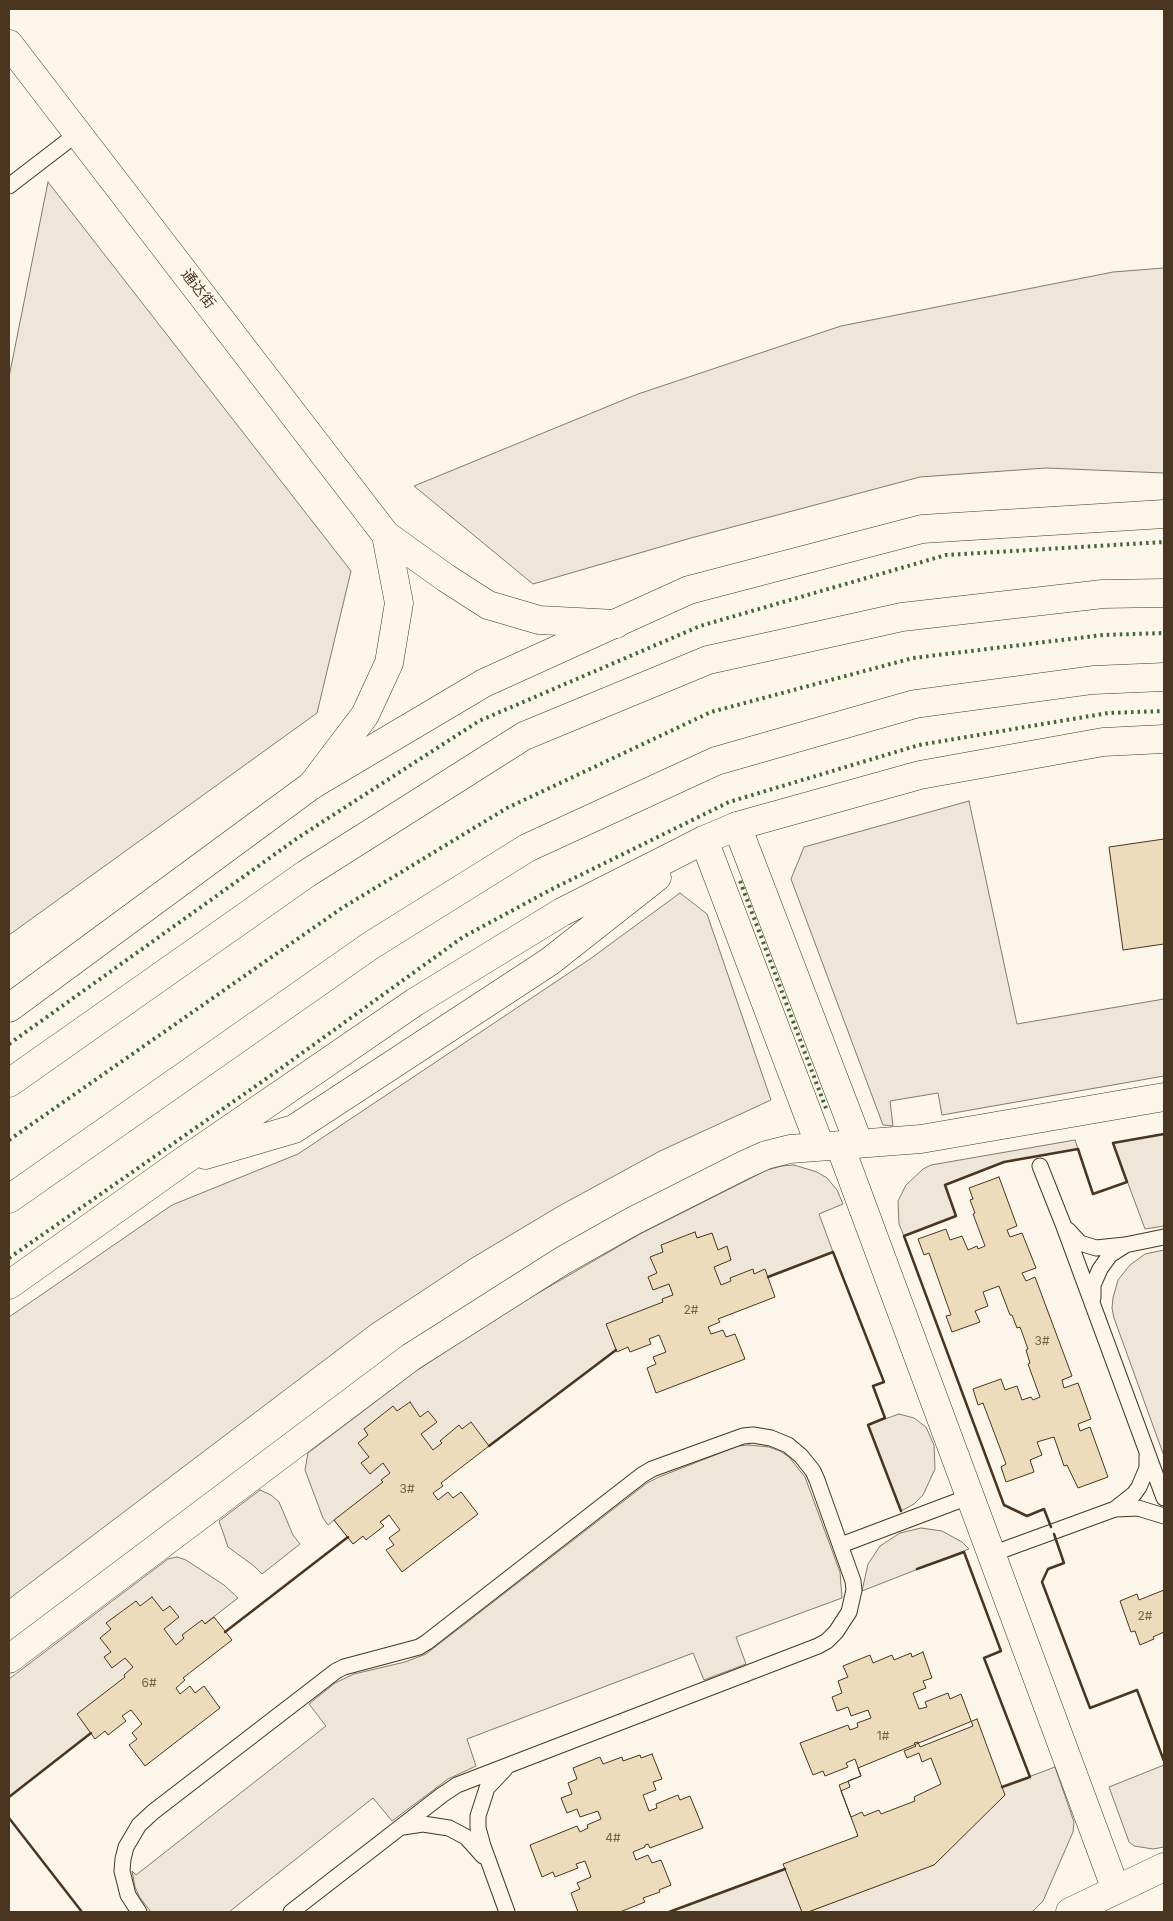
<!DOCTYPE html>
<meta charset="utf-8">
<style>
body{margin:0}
#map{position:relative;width:1173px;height:1921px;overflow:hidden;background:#fbf6e9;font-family:Inter,sans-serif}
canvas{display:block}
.frame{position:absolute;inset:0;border:10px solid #4a3520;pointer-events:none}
</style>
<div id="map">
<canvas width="1173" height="1921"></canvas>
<div class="frame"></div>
</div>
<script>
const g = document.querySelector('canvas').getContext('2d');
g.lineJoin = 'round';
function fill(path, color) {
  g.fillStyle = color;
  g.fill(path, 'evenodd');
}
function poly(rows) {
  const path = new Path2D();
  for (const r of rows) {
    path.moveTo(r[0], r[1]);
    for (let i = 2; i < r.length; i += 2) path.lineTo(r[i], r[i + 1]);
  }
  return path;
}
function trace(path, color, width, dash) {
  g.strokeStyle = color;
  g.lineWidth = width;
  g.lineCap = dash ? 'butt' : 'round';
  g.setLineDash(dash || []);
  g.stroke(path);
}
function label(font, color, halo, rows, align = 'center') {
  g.font = font + ' Inter,"Noto Sans SC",sans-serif';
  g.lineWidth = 4;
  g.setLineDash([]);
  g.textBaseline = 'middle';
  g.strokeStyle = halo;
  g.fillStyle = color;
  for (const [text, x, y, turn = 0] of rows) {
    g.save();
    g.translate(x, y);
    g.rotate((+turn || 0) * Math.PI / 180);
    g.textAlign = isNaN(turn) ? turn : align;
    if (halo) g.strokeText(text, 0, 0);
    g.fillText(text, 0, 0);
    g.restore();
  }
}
const green = poly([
 [48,182,351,571,317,713,9,935,9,377,48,182],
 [1164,268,1164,473,1046,468,920,477,691,538,533,584,414,486,638,394,841,326,1113,272,1164,268],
 [969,801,1017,1024,1164,999,1164,1076,942,1115,938,1093,890,1101,893,1126,883,1125,791,879,804,847,969,801],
 [680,893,707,914,771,1100,660,1151,559,1206,472,1258,372,1324,9,1599,9,1317,172,1205,298,1154,590,959,680,893],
 [1164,1134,1164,1226,1145,1229,1113,1143,1164,1134],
 [1075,1140,1078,1149,1004,1162,945,1185,956,1216,904,1236,899,1224,898,1201,906,1185,923,1169,931,1165,1075,1140],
 [794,1165,817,1172,827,1178,837,1190,843,1204,819,1214,833,1252,611,1335,616,1350,489,1446,484,1440,353,1544,334,1520,328,1525,323,1518,305,1470,308,1453,416,1371,507,1311,640,1234,767,1170,782,1166,794,1165],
 [1164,1250,1164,1456,1114,1318,1112,1308,1113,1298,1118,1280,1130,1265,1145,1254,1164,1250],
 [899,1414,914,1418,926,1427,934,1445,935,1469,923,1495,914,1504,901,1511,868,1425,899,1414],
 [749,1445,769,1447,780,1451,789,1457,805,1477,840,1572,842,1598,736,1637,746,1664,704,1680,693,1653,467,1739,476,1766,448,1779,392,1821,373,1798,229,1912,151,1912,140,1898,135,1887,132,1871,136,1875,326,1726,309,1704,335,1683,354,1674,405,1662,426,1654,647,1483,659,1477,738,1446,749,1445],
 [260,1490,271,1495,279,1502,293,1535,300,1544,262,1574,254,1566,228,1547,219,1521,260,1490],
 [921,1528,942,1531,962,1542,969,1549,862,1591,868,1564,880,1546,900,1533,921,1528],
 [177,1557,186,1560,224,1585,238,1598,81,1719,91,1733,9,1797,9,1679,168,1559,177,1557],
 [1164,1765,1164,1847,1153,1849,1134,1846,1129,1842,1109,1787,1164,1765],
 [1055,1767,1074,1822,1073,1832,1043,1901,1033,1911,1030,1912,808,1912,934,1864,1002,1787,1055,1767],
 [785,1869,802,1912,669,1912,785,1869]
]);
fill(green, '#ede6d9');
trace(green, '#887966', 1);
const building = poly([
 [1164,839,1164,944,1123,950,1109,847,1164,839],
 [999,1177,1017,1226,1007,1230,1010,1237,1022,1233,1036,1268,1022,1273,1026,1281,1035,1277,1072,1376,1062,1380,1064,1388,1078,1383,1091,1419,1078,1424,1080,1431,1090,1427,1108,1477,1078,1488,1067,1465,1064,1466,1054,1437,1037,1442,1042,1455,1030,1460,1034,1472,1006,1482,1001,1467,1006,1464,983,1403,978,1405,973,1389,1001,1379,1005,1390,1017,1386,1022,1400,1031,1397,1033,1400,1040,1397,1028,1364,1030,1363,1026,1350,1028,1349,1020,1327,1017,1328,1012,1315,1010,1315,999,1286,983,1292,988,1306,975,1311,980,1322,952,1332,946,1316,951,1315,929,1253,924,1255,918,1239,946,1229,950,1240,962,1236,968,1250,977,1246,978,1249,985,1246,973,1214,975,1213,970,1200,973,1199,969,1188,999,1177],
 [695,1232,697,1238,712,1233,718,1250,727,1246,731,1260,714,1267,721,1285,731,1281,730,1278,753,1269,754,1274,765,1269,775,1297,718,1319,720,1322,708,1327,711,1334,723,1330,726,1337,735,1334,745,1359,656,1393,647,1368,656,1364,653,1357,666,1352,659,1335,649,1339,651,1344,630,1352,628,1347,617,1352,606,1324,663,1302,662,1299,673,1295,669,1284,653,1290,648,1277,657,1273,650,1257,663,1252,661,1245,695,1232],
 [410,1402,420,1417,428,1411,437,1422,421,1434,433,1450,442,1443,440,1441,459,1425,462,1429,471,1422,489,1446,441,1483,443,1486,433,1493,438,1500,448,1492,453,1498,461,1492,478,1514,402,1572,386,1550,394,1545,389,1538,400,1530,389,1515,380,1522,384,1526,366,1540,363,1536,353,1544,334,1520,383,1482,381,1480,390,1473,383,1463,370,1474,361,1463,369,1457,358,1443,368,1435,364,1429,393,1406,397,1411,410,1402],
 [1164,1590,1164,1632,1153,1637,1154,1639,1140,1645,1135,1631,1131,1632,1120,1601,1137,1594,1139,1600,1164,1590],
 [152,1597,163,1611,170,1606,179,1617,164,1629,176,1645,184,1638,182,1635,202,1620,205,1624,214,1617,232,1640,183,1678,185,1680,176,1688,180,1694,190,1686,195,1693,204,1686,220,1708,145,1766,129,1745,137,1739,132,1733,142,1724,131,1710,122,1716,126,1721,108,1735,105,1731,95,1739,77,1714,125,1677,124,1675,133,1667,125,1658,112,1668,104,1657,111,1652,100,1638,111,1629,106,1623,136,1601,140,1606,152,1597],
 [923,1652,932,1678,923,1681,926,1688,913,1693,919,1709,927,1707,925,1702,948,1693,950,1699,961,1694,973,1726,920,1747,918,1742,914,1743,916,1746,904,1751,907,1758,919,1753,922,1762,931,1758,941,1784,914,1797,915,1801,881,1814,879,1810,864,1816,862,1812,851,1817,841,1791,850,1787,848,1781,861,1776,855,1759,846,1763,848,1767,825,1776,823,1771,813,1775,800,1743,848,1725,850,1730,858,1727,857,1723,871,1718,868,1710,851,1716,848,1707,837,1711,832,1697,842,1693,838,1681,848,1677,843,1666,870,1655,873,1663,892,1655,894,1660,911,1653,912,1657,923,1652],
 [977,1719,1005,1795,934,1865,808,1912,802,1912,783,1864,858,1836,839,1785,861,1776,858,1768,977,1719],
 [652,1754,662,1779,653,1782,656,1790,643,1795,649,1811,657,1808,656,1804,678,1795,680,1800,690,1796,703,1828,650,1848,648,1844,645,1845,645,1847,633,1852,636,1860,648,1855,652,1863,661,1860,671,1885,659,1890,660,1892,643,1898,645,1902,620,1912,578,1912,571,1893,580,1889,577,1883,591,1877,585,1861,576,1864,578,1868,555,1877,553,1872,542,1877,530,1845,577,1826,580,1832,588,1828,587,1825,601,1819,598,1811,580,1817,577,1809,567,1813,561,1798,572,1794,568,1783,577,1779,573,1768,600,1757,603,1764,622,1757,623,1761,640,1755,641,1758,652,1754]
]);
fill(building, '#ecdcbc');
trace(building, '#4a3520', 1);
const service = poly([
 [9,186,78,133],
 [1040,1166,1063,1224,1164,1498],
 [1068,1230,1080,1243,1096,1248,1125,1245,1164,1237],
 [1093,1298,1093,1285,1100,1269,1110,1255,1124,1246],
 [1116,1509,1138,1508,1164,1516],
 [841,1545,971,1496],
 [992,1554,1115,1509,1134,1494,1139,1487,1147,1468,1147,1456],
 [505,1769,487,1788,478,1816,478,1828,483,1846,507,1912],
 [403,1827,423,1824,449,1828,466,1837,483,1856],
 [139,1912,128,1895,122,1871,123,1859,126,1847,139,1825,153,1812,336,1671,344,1667,419,1647,427,1642,642,1475,652,1469,743,1436,753,1435,771,1438,788,1445,801,1456,813,1471,817,1480,853,1581,854,1590,849,1612,836,1632,827,1641,818,1646,457,1785,442,1795,291,1912]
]);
const minor = poly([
 [9,44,386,535],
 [312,785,365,715,389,663,399,603,386,535,446,578,488,605,539,620,616,624],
 [737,826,859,1144],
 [704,840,820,1146],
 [840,1146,1116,1890],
 [9,1659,411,1357,562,1261,633,1221,744,1165,766,1155,790,1149,921,1139,1164,1097],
 [1070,1912,1164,1867]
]);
const tertiary = poly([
 [9,1008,312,785,484,683,689,590,922,529,1164,514],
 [205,1155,294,1129,549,962,657,877],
 [9,1285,182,1162,415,1002,562,912,704,840,737,826,920,775,1103,742,1164,739]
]);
const trunk = poly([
 [9,1083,306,874,524,736,708,660,902,617,1103,594,1164,593],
 [9,1199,370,946,527,848,716,761,915,704,1093,680,1164,677]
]);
trace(service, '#4a3520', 17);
trace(minor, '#4a3520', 29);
trace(tertiary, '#4a3520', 29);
trace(trunk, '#4a3520', 29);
trace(service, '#fbf6e9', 15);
trace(minor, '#fbf6e9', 28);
trace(tertiary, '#fbf6e9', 28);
trace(trunk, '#fbf6e9', 28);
trace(poly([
 [740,881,827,1111],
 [9,1044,299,837,479,721,700,626,946,555,1164,542],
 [9,1140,342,908,507,808,711,712,913,658,1103,635,1164,633],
 [9,1258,273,1074,463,937,554,888,729,802,919,745,1108,713,1164,711]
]), '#436837', 4, [2.5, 4]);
trace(poly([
 [768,1277,833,1252,884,1382,873,1386,885,1418,868,1425,901,1511],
 [489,1446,616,1350],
 [1051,1527,1044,1509,1027,1516,1004,1505,904,1236,956,1216,945,1185,1004,1162,1078,1149,1093,1194,1127,1182,1113,1143,1164,1134],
 [1054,1534,1064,1563,1048,1569,1042,1582,1090,1708,1137,1690,1164,1761],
 [917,1569,964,1552,1001,1651,984,1658,1030,1777,1002,1787],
 [225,1632,348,1537],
 [9,1797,91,1733],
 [9,1818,82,1912],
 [669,1912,785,1869]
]), '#4a3520', 2.5);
label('12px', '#725f47', null, [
 ["2#",691,1310],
 ["3#",1042,1341],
 ["3#",407,1489],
 ["2#",1145,1616],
 ["6#",149,1683],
 ["1#",883,1736],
 ["4#",613,1838]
]);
label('15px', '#4a3520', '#fbf6e9', [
 ["通达街",198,289,52]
]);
</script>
